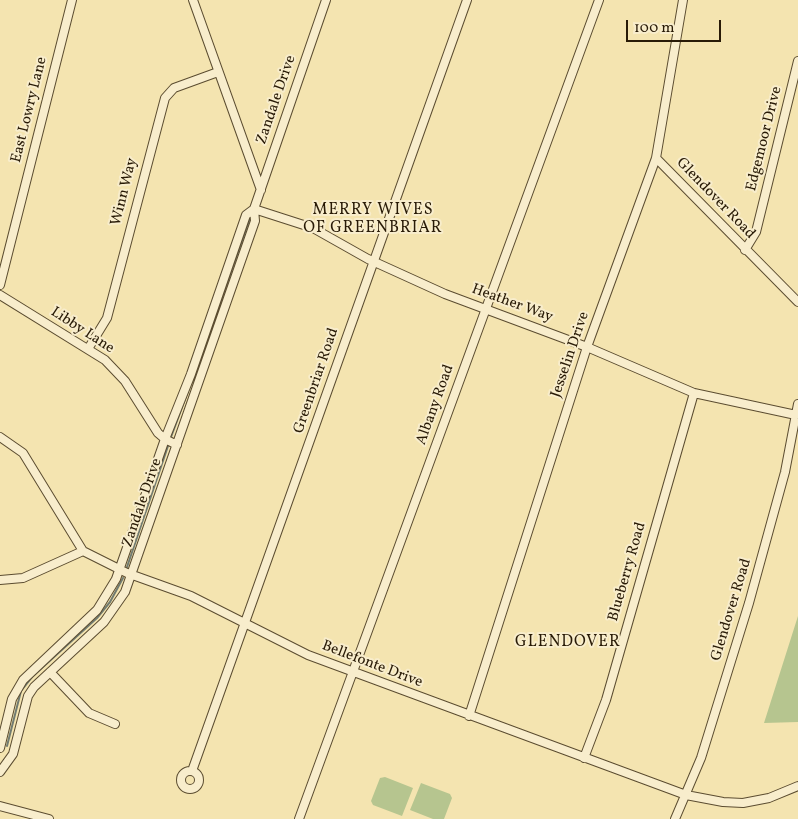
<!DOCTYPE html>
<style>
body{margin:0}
#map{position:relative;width:798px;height:819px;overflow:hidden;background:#f4e4b0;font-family:Vollkorn,serif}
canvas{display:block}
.scale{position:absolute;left:626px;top:20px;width:95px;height:22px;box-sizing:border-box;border:2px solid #281a06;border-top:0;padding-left:6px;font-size:15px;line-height:18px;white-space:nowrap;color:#281a06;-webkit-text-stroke:4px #f8edcc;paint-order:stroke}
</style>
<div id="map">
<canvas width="798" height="819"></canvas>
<div class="scale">100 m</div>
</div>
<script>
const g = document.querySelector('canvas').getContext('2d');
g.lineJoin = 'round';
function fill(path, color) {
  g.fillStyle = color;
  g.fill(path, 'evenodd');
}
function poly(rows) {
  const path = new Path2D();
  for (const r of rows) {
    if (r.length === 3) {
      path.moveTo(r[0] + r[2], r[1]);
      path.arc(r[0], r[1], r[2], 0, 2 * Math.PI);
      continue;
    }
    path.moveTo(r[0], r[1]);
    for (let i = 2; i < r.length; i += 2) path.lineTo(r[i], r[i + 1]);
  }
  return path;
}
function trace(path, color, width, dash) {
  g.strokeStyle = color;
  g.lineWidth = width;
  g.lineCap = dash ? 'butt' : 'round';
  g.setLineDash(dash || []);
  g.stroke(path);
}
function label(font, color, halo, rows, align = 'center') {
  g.font = font + ' Vollkorn,serif';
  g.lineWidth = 4;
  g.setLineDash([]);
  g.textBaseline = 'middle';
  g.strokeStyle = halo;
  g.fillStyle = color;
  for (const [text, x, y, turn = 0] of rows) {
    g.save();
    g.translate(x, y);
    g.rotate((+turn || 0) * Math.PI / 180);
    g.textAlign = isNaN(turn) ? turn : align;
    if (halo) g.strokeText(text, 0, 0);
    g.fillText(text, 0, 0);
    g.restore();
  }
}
fill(poly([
 [798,616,798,722,764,723],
 [385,777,413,788,402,816,373,805,371,801,380,778],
 [421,783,450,794,452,798,444,819,433,819,410,810]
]), '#b6c58f');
trace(poly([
 [199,362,250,218],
 [171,437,193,378],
 [127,567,168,446],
 [7,746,21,691,33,676,97,618,110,602,123,578]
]), '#717b71', 2);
const minor = poly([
 [193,0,261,190],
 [656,158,798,302],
 [254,209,313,228,368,259,445,294,587,347,694,393,796,415],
 [745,250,756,232,798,61],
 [0,285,72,0],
 [0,295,105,360,125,381,158,433,165,439,177,445],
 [88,349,107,318,165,98,174,88,218,72],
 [0,437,23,453,83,551,127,573,191,596,308,655,686,795,723,802,743,803,769,798,798,786],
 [0,580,23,578,83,551],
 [50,672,89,713,115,724],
 [469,716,587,347,656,158,683,0],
 [0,748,12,699,23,680,97,610,116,579,165,439,191,374,246,215,254,209],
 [584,758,606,700,694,393],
 [190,780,9],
 [192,771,467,0],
 [0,772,13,754,28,696,34,687,104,622,125,592,255,221,254,209,326,0],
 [0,806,49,819],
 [299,819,599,0],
 [675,819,701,758,749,603,785,472,798,404]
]);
trace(minor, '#5b4c30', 10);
trace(minor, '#f8edcc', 8);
label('15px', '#281a06', '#f8edcc', [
 ["Zandale Drive",277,100,-71],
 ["East Lowry Lane",30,110,-76],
 ["Edgemoor Drive",765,139,-76],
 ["Winn Way",125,192,-76],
 ["Glendover Road",715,199,46],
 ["Heather Way",512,304,20],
 ["Libby Lane",82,331,33],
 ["Jesselin Drive",571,355,-71],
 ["Greenbriar Road",317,381,-71],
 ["Albany Road",436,405,-70],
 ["Zandale Drive",143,503,-71],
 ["Blueberry Road",628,572,-74],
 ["Glendover Road",732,610,-73],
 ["Bellefonte Drive",372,665,21]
]);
g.letterSpacing = '1px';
label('16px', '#281a06', '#f8edcc', [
 ["MERRY WIVES",373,211],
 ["OF GREENBRIAR",373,229],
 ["GLENDOVER",568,643]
]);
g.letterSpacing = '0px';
</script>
